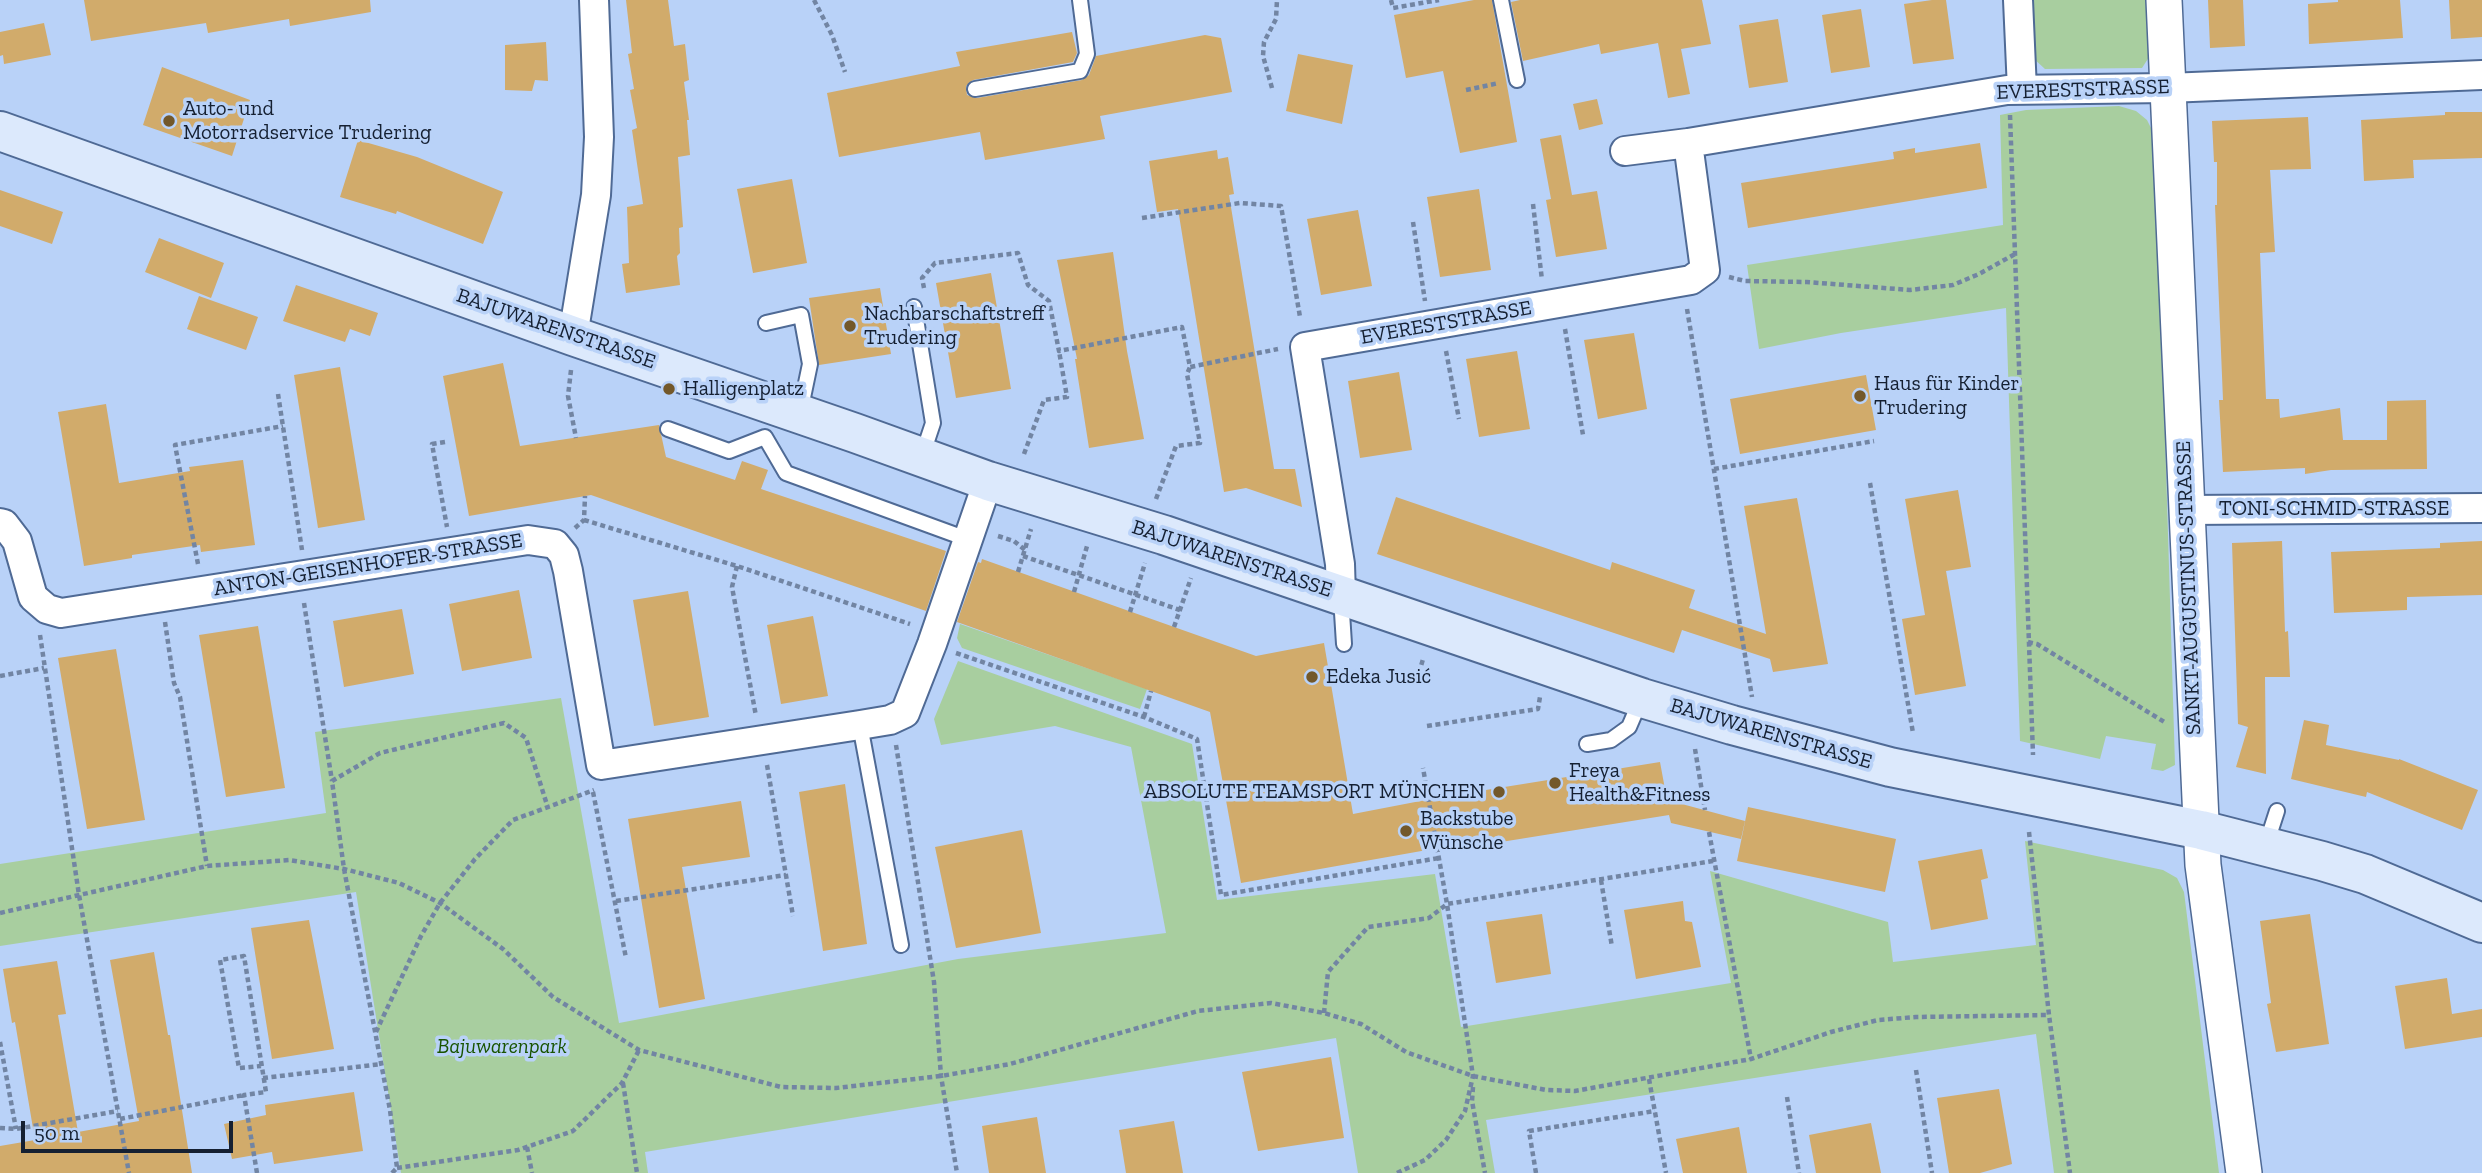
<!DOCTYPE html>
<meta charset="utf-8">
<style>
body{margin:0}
#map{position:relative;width:2482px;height:1173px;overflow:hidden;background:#b9d2f8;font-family:"Zilla Slab",serif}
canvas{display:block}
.scale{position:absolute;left:21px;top:1121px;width:212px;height:32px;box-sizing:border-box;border:4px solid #152032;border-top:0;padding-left:9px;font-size:21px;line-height:24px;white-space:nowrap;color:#152032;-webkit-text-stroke:5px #b9d2f8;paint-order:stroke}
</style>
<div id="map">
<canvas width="2482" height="1173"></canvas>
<div class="scale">50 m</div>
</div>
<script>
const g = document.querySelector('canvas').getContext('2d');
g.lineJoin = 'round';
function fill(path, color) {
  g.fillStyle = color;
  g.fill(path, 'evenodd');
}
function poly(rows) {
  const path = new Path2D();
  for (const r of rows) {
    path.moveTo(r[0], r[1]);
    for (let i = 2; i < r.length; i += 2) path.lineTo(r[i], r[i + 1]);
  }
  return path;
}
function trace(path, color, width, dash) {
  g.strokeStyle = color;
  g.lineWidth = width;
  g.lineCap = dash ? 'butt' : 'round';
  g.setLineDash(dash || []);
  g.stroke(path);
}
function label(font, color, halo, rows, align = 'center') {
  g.font = font + ' "Zilla Slab",serif';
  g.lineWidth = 7;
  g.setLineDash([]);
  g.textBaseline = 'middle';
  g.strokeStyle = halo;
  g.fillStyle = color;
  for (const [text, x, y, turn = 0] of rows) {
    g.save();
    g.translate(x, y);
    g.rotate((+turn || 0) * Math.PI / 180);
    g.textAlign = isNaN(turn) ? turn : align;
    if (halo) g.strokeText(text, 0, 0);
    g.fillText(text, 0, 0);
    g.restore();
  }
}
fill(poly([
 [2031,0,2151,0,2153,51,2142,68,2045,69,2033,58],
 [2119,106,2136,111,2147,120,2156,138,2175,765,2163,771,2151,769,2156,744,2106,736,2100,759,2020,741,2006,308,1841,333,1759,349,1747,265,2003,225,2000,115,2026,110],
 [960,624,1147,689,1140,709,962,648,957,638],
 [958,661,1192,744,1217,900,1435,874,1461,1027,1731,983,1710,871,1888,922,1893,962,2036,945,2025,841,2163,870,2177,878,2184,892,2219,1173,2054,1173,2036,1034,1486,1120,1495,1173,1358,1173,1336,1038,645,1152,648,1173,401,1173,356,892,0,946,0,864,326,813,315,732,561,698,619,1023,958,959,1166,933,1131,747,1055,726,941,745,934,719]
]), '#a8ce9f');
fill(poly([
 [84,0,370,0,371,12,290,26,289,19,208,33,206,23,91,41],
 [626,0,668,0,674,46,685,44,689,80,684,82,689,120,687,120,690,155,678,157,683,227,679,228,680,253,677,256,680,285,626,293,622,264,629,263,627,207,643,204,632,130,637,128,630,90,634,89,628,54,632,53],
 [1474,0,1492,0,1517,142,1460,153,1443,71,1406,78,1394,15],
 [1520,0,1702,0,1711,44,1681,49,1690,94,1668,98,1658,43,1601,54,1599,44,1523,61,1511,2],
 [1932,0,1946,0,1954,59,1913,64,1904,4],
 [2208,0,2243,0,2245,46,2210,48],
 [2338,0,2400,0,2403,38,2309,44,2308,4,2338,2],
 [2449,0,2482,0,2482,37,2451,39],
 [1861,9,1870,67,1831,73,1822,15],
 [1778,19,1788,82,1749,88,1739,25],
 [44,23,51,55,4,64,3,55,0,56,0,32],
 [1072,32,1077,53,1073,62,973,80,966,86,967,95,977,98,1082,80,1089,75,1096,56,1205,35,1221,38,1232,92,1100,116,1105,139,985,160,980,132,839,157,827,93,960,66,956,52],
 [546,42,548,81,535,80,532,91,505,90,505,45],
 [1298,54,1353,65,1342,124,1286,111],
 [162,67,250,100,232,156,143,125],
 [1597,99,1603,124,1579,130,1573,104],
 [2445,112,2482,112,2482,158,2413,160,2414,178,2364,181,2361,120,2445,115],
 [2308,117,2311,169,2270,170,2275,252,2260,253,2266,399,2279,399,2280,418,2340,408,2343,440,2387,440,2387,401,2426,400,2427,469,2331,470,2305,474,2305,468,2223,472,2219,400,2223,400,2215,205,2217,205,2217,162,2214,162,2212,121],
 [1561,135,1572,195,1597,191,1607,249,1556,257,1546,200,1551,199,1540,139],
 [358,140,417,157,503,192,483,244,397,211,396,214,340,197],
 [1980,143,1987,188,1748,228,1741,183,1894,159,1893,152,1915,148,1915,153],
 [1217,150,1218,159,1228,157,1234,194,1229,195,1274,469,1295,469,1302,507,1246,488,1224,492,1178,209,1157,212,1149,161],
 [792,179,807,263,753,273,737,189],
 [1479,189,1491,270,1440,277,1427,197],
 [0,190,63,212,52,244,0,226],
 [1358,210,1372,286,1321,295,1307,219],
 [159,238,224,263,211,298,145,272],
 [1113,252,1127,351,1144,439,1089,448,1075,359,1077,359,1057,260],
 [991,273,1011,389,956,398,936,283],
 [296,285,378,313,370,336,350,329,345,342,283,321],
 [880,288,891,354,819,365,809,298],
 [199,296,258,317,246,350,187,329],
 [1634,333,1647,409,1598,419,1584,340],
 [1517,351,1530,429,1479,437,1466,359],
 [503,363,520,446,659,425,666,457,735,480,742,461,768,470,761,489,946,551,926,611,591,495,469,516,443,376],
 [340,367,365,520,318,528,294,375],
 [1399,372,1412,450,1360,458,1348,381],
 [1866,375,1876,430,1740,454,1730,399],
 [106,404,119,483,190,471,189,467,243,460,255,545,201,552,200,545,132,555,132,558,84,566,58,412],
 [1958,490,1971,567,1946,571,1966,686,1915,695,1902,619,1925,615,1905,499],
 [1396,497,1610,570,1612,562,1695,590,1689,608,1766,634,1744,506,1797,498,1828,664,1773,672,1770,659,1682,630,1674,653,1377,554],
 [2282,541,2285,632,2288,631,2290,677,2265,677,2266,774,2236,767,2248,727,2238,724,2232,543],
 [2482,541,2482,595,2407,597,2407,610,2334,613,2331,552,2440,548,2440,543],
 [982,559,1256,656,1324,643,1353,814,1436,798,1660,762,1667,800,1745,821,1741,839,1671,823,1669,815,1445,851,1444,847,1241,883,1210,712,957,622,978,562,981,563],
 [519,590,532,658,462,671,449,604],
 [688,591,709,717,654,726,633,600],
 [402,609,414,674,344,687,333,621],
 [813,616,828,696,781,704,767,625],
 [258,626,285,788,226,797,199,635],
 [116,649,145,820,87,829,58,658],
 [2304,720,2329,725,2326,745,2399,760,2399,759,2478,790,2462,830,2367,792,2366,797,2291,779],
 [845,784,867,944,823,951,799,792],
 [741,801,750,857,682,867,705,999,659,1008,628,819],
 [1748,807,1896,839,1885,892,1737,861],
 [1022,830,1041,933,956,948,935,847],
 [1982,849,1988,878,1981,880,1988,919,1931,930,1918,861],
 [1683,901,1685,921,1692,922,1701,967,1636,979,1624,910],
 [1542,914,1551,974,1496,983,1486,922],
 [2310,914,2329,1044,2276,1052,2267,1004,2271,1003,2260,921],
 [309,920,334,1049,272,1059,251,928],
 [154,952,168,1035,170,1035,192,1173,0,1173,0,1146,35,1140,15,1022,12,1023,3,969,57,961,66,1014,58,1015,78,1132,139,1121,110,960],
 [2447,978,2452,1014,2482,1009,2482,1037,2405,1049,2395,986],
 [1331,1057,1344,1138,1258,1151,1242,1072],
 [1999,1089,2012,1164,1980,1173,1949,1173,1937,1098],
 [354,1092,363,1151,274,1164,272,1152,232,1159,224,1124,266,1115,265,1105],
 [1037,1117,1046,1173,989,1173,982,1126],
 [1174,1121,1183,1173,1126,1173,1119,1130],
 [1871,1123,1881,1173,1816,1173,1809,1135],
 [1739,1127,1747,1173,1683,1173,1676,1139]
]), '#d1ab6b');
const service = poly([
 [1501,0,1517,80],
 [975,89,1080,71,1087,54,1080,0],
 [914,307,933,423,922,456],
 [766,323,801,315,810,364,800,412],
 [668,429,729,451,765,437,786,473,967,539],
 [1341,597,1344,644],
 [860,725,901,945],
 [1587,744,1611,740,1629,727,1641,699],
 [2266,845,2277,811]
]);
const minor = poly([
 [2018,0,2022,90],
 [1625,151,1688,143,2007,90,2168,88,2482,75],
 [573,336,596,195,599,137,594,0],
 [2186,510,2482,508],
 [0,523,4,524,17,541,33,597,47,609,61,613,528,540,555,544,564,555,568,571,601,765,860,725,890,720,905,713,932,644,988,481],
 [1341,596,1340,564,1305,347,1691,280,1705,270,1688,143]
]);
const tertiary = poly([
 [2164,0,2203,865,2244,1173]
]);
const secondary = poly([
 [0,131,573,336,855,433,988,481,1164,535,1642,698,1732,725,1890,767,2201,830,2322,861,2365,874,2482,923]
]);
trace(service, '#4f6a95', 18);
trace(minor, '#4f6a95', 32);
trace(tertiary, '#4f6a95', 38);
trace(secondary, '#4f6a95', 42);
trace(poly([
 [814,0,832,35,845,72],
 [1391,0,1393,8,1439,0],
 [1272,88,1263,56,1264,42,1276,19,1277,0],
 [1466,90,1499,83],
 [2010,115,2033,755],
 [1533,204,1542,280],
 [1142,218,1240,203,1281,206,1300,317],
 [1413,222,1425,301],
 [1729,277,1745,281,1807,282,1910,290,1953,285,1979,274,2015,254],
 [924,288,922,278,935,263,1018,253,1028,285,1049,301,1059,351,1182,327,1190,367,1278,349],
 [1687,309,1752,697],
 [1565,329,1583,435],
 [1446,351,1459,419],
 [571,370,568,396,576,438],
 [278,394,302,550],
 [445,442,432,444,447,527],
 [1024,454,1044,400,1067,397,1059,351],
 [1714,469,1874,441],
 [1870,483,1913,733],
 [1156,499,1176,446,1200,443,1187,374,1190,367],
 [584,520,737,566,910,624],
 [575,528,584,520,585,496],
 [998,536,1014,541,1025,550],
 [1023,556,1180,610],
 [198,564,175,445,283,426],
 [737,566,732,587,756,716],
 [1018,572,1031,529],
 [1074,592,1087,546],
 [304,603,332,781],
 [1130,612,1145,563],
 [165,622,174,683,180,697,207,866],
 [1174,627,1191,578],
 [40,635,79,895,129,1173],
 [2028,642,2037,644,2166,723],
 [956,653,1144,717,1197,739,1221,895,1439,858],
 [1419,673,1423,659],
 [0,676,44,668],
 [1144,717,1151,691],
 [1427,726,1538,709,1540,697],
 [896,745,934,982,941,1076,957,1173],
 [1695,749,1705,810],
 [767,765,793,916],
 [593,792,626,958],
 [1709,832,1751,1059],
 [2029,832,2049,1015,2070,1173],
 [1601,880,1612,947],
 [616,901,786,875],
 [0,913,207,866,289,860,344,869,399,883,440,903,503,949,553,997,639,1050,781,1087,836,1088,941,1076,1010,1064,1198,1011,1271,1003,1324,1013,1361,1024,1406,1052,1473,1076,1546,1090,1575,1091,1751,1059,1831,1032,1878,1020,1916,1017,2049,1015],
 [1324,1013,1328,972,1368,927,1429,918,1447,904,1713,861],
 [376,1032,421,936,440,903,475,859,513,820,594,790],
 [0,1042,16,1129],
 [1916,1070,1932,1173],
 [263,1078,381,1064],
 [1649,1079,1666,1173],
 [623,1083,637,1173],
 [1473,1087,1472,1101,1485,1173],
 [1787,1097,1799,1173],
 [120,1119,244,1095],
 [0,1128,16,1129,118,1111],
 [527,1147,532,1173],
 [397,1168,518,1150,573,1131,622,1083,639,1050],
 [257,1173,244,1095,266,1092,244,956,220,960,239,1068,261,1066],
 [392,1173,397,1168,390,1110,344,869,332,781,380,753,504,723,526,738,548,808],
 [1397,1173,1425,1160,1446,1140,1465,1111,1473,1076,1447,904,1423,768],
 [1536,1173,1529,1131,1655,1111]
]), '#7285a3', 4.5, [5, 3.5]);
trace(service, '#fff', 14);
trace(minor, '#fff', 28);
trace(tertiary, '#fff', 35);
trace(secondary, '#dce9fc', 38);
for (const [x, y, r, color] of [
 [169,121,7,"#73582a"],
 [850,326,7,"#73582a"],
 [669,389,7,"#73582a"],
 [1860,396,7,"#73582a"],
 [1312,677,7,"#73582a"],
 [1555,783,7,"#73582a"],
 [1499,792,7,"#73582a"],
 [1406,831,7,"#73582a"]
]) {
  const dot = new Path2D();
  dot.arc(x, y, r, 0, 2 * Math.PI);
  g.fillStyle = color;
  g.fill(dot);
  trace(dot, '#b9d2f8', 2.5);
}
label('21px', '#152032', '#b9d2f8', [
 ["EVERESTSTRASSE",2083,90,-2],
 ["EVERESTSTRASSE",1446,323,-10],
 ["BAJUWARENSTRASSE",556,329,19],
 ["TONI-SCHMID-STRASSE",2334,509],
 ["BAJUWARENSTRASSE",1232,559,18],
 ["ANTON-GEISENHOFER-STRASSE",368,565,-9],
 ["SANKT-AUGUSTINUS-STRASSE",2189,588,-92],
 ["BAJUWARENSTRASSE",1771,734,16]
]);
label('21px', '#152032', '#b9d2f8', [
 ["Auto- und",183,109],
 ["Motorradservice Trudering",183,133],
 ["Nachbarschaftstreff",864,314],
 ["Trudering",864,338],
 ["Haus für Kinder",1874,384],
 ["Trudering",1874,408],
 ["Halligenplatz",683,389],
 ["Edeka Jusić",1326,677],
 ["Freya",1569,771],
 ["Health&Fitness",1569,795],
 ["ABSOLUTE TEAMSPORT MÜNCHEN",1485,792,"right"],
 ["Backstube",1420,819],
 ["Wünsche",1420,843]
], 'left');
label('italic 21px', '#195400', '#b9d2f8', [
 ["Bajuwarenpark",502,1047]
]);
</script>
